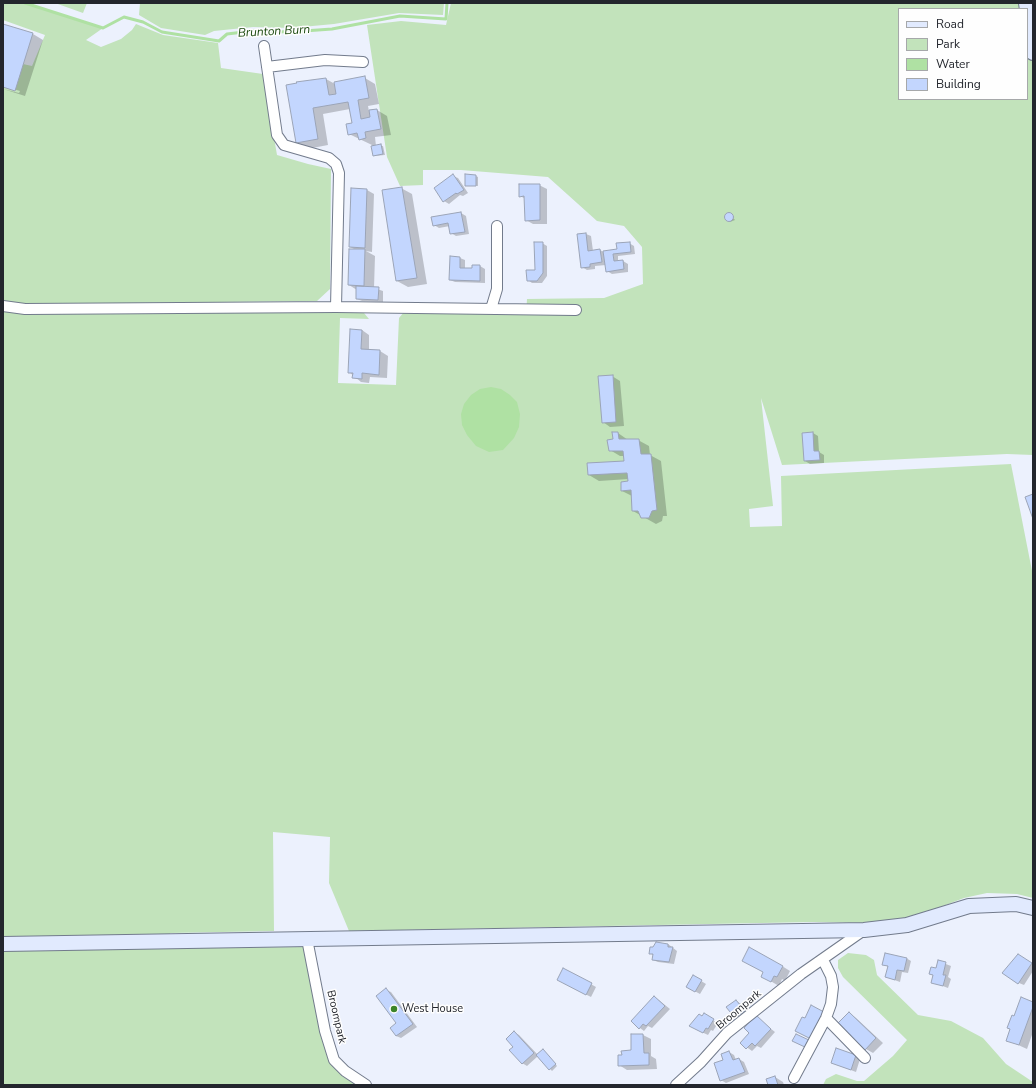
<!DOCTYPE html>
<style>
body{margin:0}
#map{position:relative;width:1036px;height:1088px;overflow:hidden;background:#ecf1fd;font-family:"Nunito Sans",sans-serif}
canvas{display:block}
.frame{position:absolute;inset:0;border:4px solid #23262d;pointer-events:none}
.legend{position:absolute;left:898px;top:8px;width:130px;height:92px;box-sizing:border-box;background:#fefefe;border:1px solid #a6a8aa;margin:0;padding:5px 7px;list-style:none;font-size:12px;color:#23262d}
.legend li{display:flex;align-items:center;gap:8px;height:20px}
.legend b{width:20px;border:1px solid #a6a8aa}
</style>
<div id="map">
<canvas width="1036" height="1088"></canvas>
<div class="frame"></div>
<ul class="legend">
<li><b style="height:5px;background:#e1eafe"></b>Road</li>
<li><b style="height:11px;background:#c2e3bb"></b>Park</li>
<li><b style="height:11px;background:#afe1a3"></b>Water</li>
<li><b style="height:11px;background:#c3d6fe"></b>Building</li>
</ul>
</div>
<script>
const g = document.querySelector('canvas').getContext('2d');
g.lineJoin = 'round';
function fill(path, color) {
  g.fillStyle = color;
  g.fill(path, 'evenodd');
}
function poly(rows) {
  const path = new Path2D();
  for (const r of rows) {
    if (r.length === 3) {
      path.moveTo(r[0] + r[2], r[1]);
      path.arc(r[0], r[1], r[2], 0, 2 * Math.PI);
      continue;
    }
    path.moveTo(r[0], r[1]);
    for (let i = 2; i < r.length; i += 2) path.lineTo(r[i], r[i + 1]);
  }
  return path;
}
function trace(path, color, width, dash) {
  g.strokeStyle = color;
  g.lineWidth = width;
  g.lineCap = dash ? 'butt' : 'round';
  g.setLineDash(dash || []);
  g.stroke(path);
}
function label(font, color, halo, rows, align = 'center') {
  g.font = font + ' "Nunito Sans",sans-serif';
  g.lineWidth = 3;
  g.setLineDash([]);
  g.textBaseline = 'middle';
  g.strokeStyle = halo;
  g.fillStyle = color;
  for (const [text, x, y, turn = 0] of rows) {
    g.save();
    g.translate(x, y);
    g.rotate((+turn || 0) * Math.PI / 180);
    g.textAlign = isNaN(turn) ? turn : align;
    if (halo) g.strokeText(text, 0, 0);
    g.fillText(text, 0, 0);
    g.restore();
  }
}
fill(poly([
 [3,3,27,3,103,28,86,40,101,47,121,39,132,30,136,24,163,35,218,43,221,68,263,74,277,155,308,164,331,169,330,289,317,301,24,304,3,301,3,88,23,64,32,66,45,35,3,20],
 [55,3,87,3,83,13],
 [140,3,444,3,443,15,399,13,334,24,291,28,253,27,214,31,205,35,161,28,139,15],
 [451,3,1023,3,1023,9,899,9,899,99,1027,99,1027,42,1033,57,1033,455,1007,454,782,465,761,398,773,506,749,509,750,527,782,526,781,476,1011,464,1033,576,1033,898,1017,894,987,893,964,898,914,917,876,923,813,922,349,931,329,883,330,837,273,832,274,931,170,933,171,948,304,947,320,1033,329,1059,357,1085,3,1085,3,310,306,310,364,313,369,319,340,318,338,383,396,385,399,318,404,312,526,315,527,299,604,298,643,284,642,247,624,226,597,221,548,177,461,170,423,170,423,185,400,186,387,157,367,25,401,21,446,25],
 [848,953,866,955,874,960,877,975,918,1015,951,1021,983,1038,1006,1064,1033,1082,1033,1085,823,1085,826,1079,836,1074,857,1081,864,1081,893,1056,907,1040,843,977,838,968,838,960]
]), '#c2e3bb');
fill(poly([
 [491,387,501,389,510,395,517,402,520,414,519,427,514,438,503,450,489,452,476,446,467,435,462,425,461,414,464,404,471,395,480,389]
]), '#afe1a3');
fill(poly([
 [3,25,33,34,43,40,25,96,3,89,19,93,20,91,3,86],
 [365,78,375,84,379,104,368,106,369,111,377,110,387,116,391,135,375,137,376,146,383,146,385,155,374,156,372,145,349,134,353,124,350,109,323,114,328,145,307,149,297,143,326,79,335,84],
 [453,176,458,178,468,193,463,196,460,195,449,204,444,201],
 [476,176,478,177,478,186,466,185],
 [539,185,547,189,547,224,533,224,526,220,526,199,520,196],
 [401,188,412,194,427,284,408,287,397,281,383,191],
 [367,190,374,194,372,252,366,251,375,256,374,288,383,291,383,302,362,301,357,299,357,290,349,285,356,250,350,247],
 [461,213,466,216,469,234,456,236,451,233,450,226,439,228,434,225,432,218],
 [730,214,735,220,730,222,726,216],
 [586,234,591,236,593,251,600,250,605,253,618,250,629,243,634,246,635,254,618,256,618,262,623,261,628,264,628,272,612,274,607,271,606,265,595,266,595,269,587,270,582,267],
 [542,243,547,246,547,276,542,283,532,283,528,280,536,271],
 [451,257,460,258,465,260,465,269,473,269,480,266,485,269,485,283,455,282,450,280],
 [362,330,369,335,369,351,380,351,388,356,387,378,370,377,369,383,361,382,349,372],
 [612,376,620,381,624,426,610,427,603,422],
 [618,433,628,440,638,440,649,446,650,455,661,461,667,516,663,516,662,521,656,524,633,511,632,496,622,491,629,482,629,479,599,481,589,475,626,462,625,456,620,456,610,450],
 [813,433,818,436,819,452,824,455,824,463,810,464,805,461],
 [668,944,677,951,674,964,658,962,653,960,654,956,650,953],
 [906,958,911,961,908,973,902,972,900,982,886,977,888,967,884,964],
 [1023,958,1033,964,1033,971,1024,985,1019,983],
 [938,961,951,966,948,977,951,979,948,988,932,982,934,976,931,974,936,969],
 [782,966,790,971,785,981,782,979,779,986,762,976],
 [564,969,596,987,591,997,563,983],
 [693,976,706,984,700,994,687,987],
 [386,990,391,992,417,1027,401,1038,396,1036,398,1023],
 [655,997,670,1009,652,1028,648,1026,644,1031,640,1028],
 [736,1001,741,1004,749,1014,741,1020,736,1018,728,1007],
 [1033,1003,1033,1032,1027,1049,1007,1040,1015,1017],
 [849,1013,856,1018,883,1043,873,1053,866,1049],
 [704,1015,718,1023,713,1031,711,1030,708,1035,695,1029],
 [756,1017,775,1032,761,1048,757,1046,752,1051,741,1043,751,1033],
 [514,1032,519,1035,538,1055,545,1052,557,1066,552,1071,538,1056,527,1066,522,1063],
 [643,1035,651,1039,651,1056,656,1059,657,1069,627,1070,619,1065,623,1056,632,1051],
 [729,1052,734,1055,736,1060,739,1059,744,1062,749,1074,726,1083,721,1080,725,1060],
 [855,1056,860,1059,856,1072,832,1063],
 [775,1077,783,1082,784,1085,770,1085]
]), '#0003');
trace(poly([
 [25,3,103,28,124,17,143,22,162,32,219,41,227,34,252,31,290,32,332,29,400,16,446,19,447,3]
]), '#afe1a3', 3);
const building = poly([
 [3,24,33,33,15,91,3,87,3,24],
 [365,76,369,98,358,100,361,119,370,117,369,110,377,109,381,129,365,132,366,138,359,140,357,133,348,135,346,124,352,123,348,102,313,108,318,139,296,143,286,85,297,83,296,82,326,78,329,95,336,94,334,82,365,76],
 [381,144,383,154,373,156,371,146,381,144],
 [453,174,464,190,457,194,456,193,443,202,434,188,453,174],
 [465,174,476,175,476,186,465,186,465,174],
 [519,184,540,184,540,220,525,221,524,196,519,197,519,184],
 [402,187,417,278,396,281,382,190,402,187],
 [351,188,367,189,365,248,349,247,351,188],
 [461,212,465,232,450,234,448,223,433,226,431,217,461,212],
 [729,217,4.5],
 [586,233,588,251,600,249,602,262,590,264,590,267,581,268,577,234,586,233],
 [534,242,543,242,543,273,537,281,527,281,526,270,535,270,534,242],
 [630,242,631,252,613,254,614,261,623,260,624,269,606,272,603,251,617,249,616,243,630,242],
 [349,249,365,249,364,286,348,285,349,249],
 [450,256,460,257,460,268,472,268,472,265,480,265,480,281,449,280,450,256],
 [356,286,379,287,378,300,356,299,356,286],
 [350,329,362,330,361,349,380,350,379,375,362,373,362,379,352,378,353,373,348,373,350,329],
 [613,375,616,422,602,423,598,376,613,375],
 [612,432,618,432,619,439,639,439,641,454,651,454,657,510,652,511,649,518,641,518,638,511,632,511,631,490,621,491,621,482,628,481,627,473,588,475,587,463,624,461,623,451,609,451,607,440,613,439,612,432],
 [813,432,814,451,819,451,820,460,804,461,802,433,813,432],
 [1033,494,1033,519,1025,497,1033,494],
 [656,942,668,944,668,947,673,947,669,962,652,960,653,954,649,954,650,947,653,947,656,942],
 [749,947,783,966,777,977,774,976,771,982,761,977,763,972,742,961,749,947],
 [885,953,907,958,904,971,897,970,895,980,885,977,888,966,882,965,885,953],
 [1018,954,1032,963,1018,984,1002,973,1018,954],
 [938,960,946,962,943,975,946,975,943,986,931,983,933,975,929,974,931,967,936,968,938,960],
 [563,968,592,983,586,995,557,980,563,968],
 [693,975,702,980,695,992,686,987,693,975],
 [386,988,413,1024,396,1036,390,1028,396,1023,376,996,386,988],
 [654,996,665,1006,646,1026,643,1024,639,1029,631,1021,654,996],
 [1021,997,1033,1002,1033,1007,1019,1045,1006,1041,1010,1029,1007,1028,1012,1015,1014,1016,1021,997],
 [736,1000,745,1011,735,1018,726,1007,736,1000],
 [811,1005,824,1012,811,1039,795,1031,802,1017,805,1018,811,1005],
 [849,1012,876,1038,865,1050,837,1024,849,1012],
 [704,1013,714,1019,708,1029,706,1028,703,1033,689,1026,699,1014,702,1016,704,1013],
 [756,1015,771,1029,755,1046,752,1043,746,1049,740,1043,749,1033,744,1028,756,1015],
 [514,1031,534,1053,522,1064,509,1050,513,1047,506,1039,514,1031],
 [631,1034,643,1034,644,1053,649,1053,649,1065,618,1066,618,1055,622,1055,621,1051,631,1050,631,1034],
 [796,1034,811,1041,807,1048,792,1041,796,1034],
 [836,1048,856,1055,851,1070,831,1063,836,1048],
 [543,1049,556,1064,549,1070,536,1055,543,1049],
 [729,1051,733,1060,739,1058,745,1072,720,1081,714,1063,723,1060,721,1054,729,1051],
 [775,1076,778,1085,768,1085,766,1079,775,1076]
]);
fill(building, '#c3d6fe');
trace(building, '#9ba4b7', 1);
const minor = poly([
 [264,46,277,135,284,145,329,158,336,164,339,173,336,307],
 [267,67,325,60,363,62],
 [3,306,25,309,336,307,576,310],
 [491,309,497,289,497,226],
 [307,939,325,1031,334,1060,345,1071,366,1085],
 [826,1018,865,1058],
 [794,1078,826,1018,831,1004,833,987,831,976,823,960],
 [676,1085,701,1062,727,1033,801,974,864,930]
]);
const secondary = poly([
 [1026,3,1033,53],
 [3,944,864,930,907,925,969,906,1016,904,1033,908]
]);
trace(minor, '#727b8c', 12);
trace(secondary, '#727b8c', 16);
trace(minor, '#fff', 10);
trace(secondary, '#e1eafe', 14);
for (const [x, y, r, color] of [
 [394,1009,4,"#3c8429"]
]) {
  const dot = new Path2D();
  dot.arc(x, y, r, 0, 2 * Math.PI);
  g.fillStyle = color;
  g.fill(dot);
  trace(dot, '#fefefe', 1.5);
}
label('11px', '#23262d', '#fefefe', [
 ["West House",402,1009]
], 'left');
label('11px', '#23262d', '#fefefe', [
 ["Broompark",739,1010,-40],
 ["Broompark",336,1017,77]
]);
label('italic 12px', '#1c4a0f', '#fefefe', [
 ["Brunton Burn",274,32,-3]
]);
</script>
